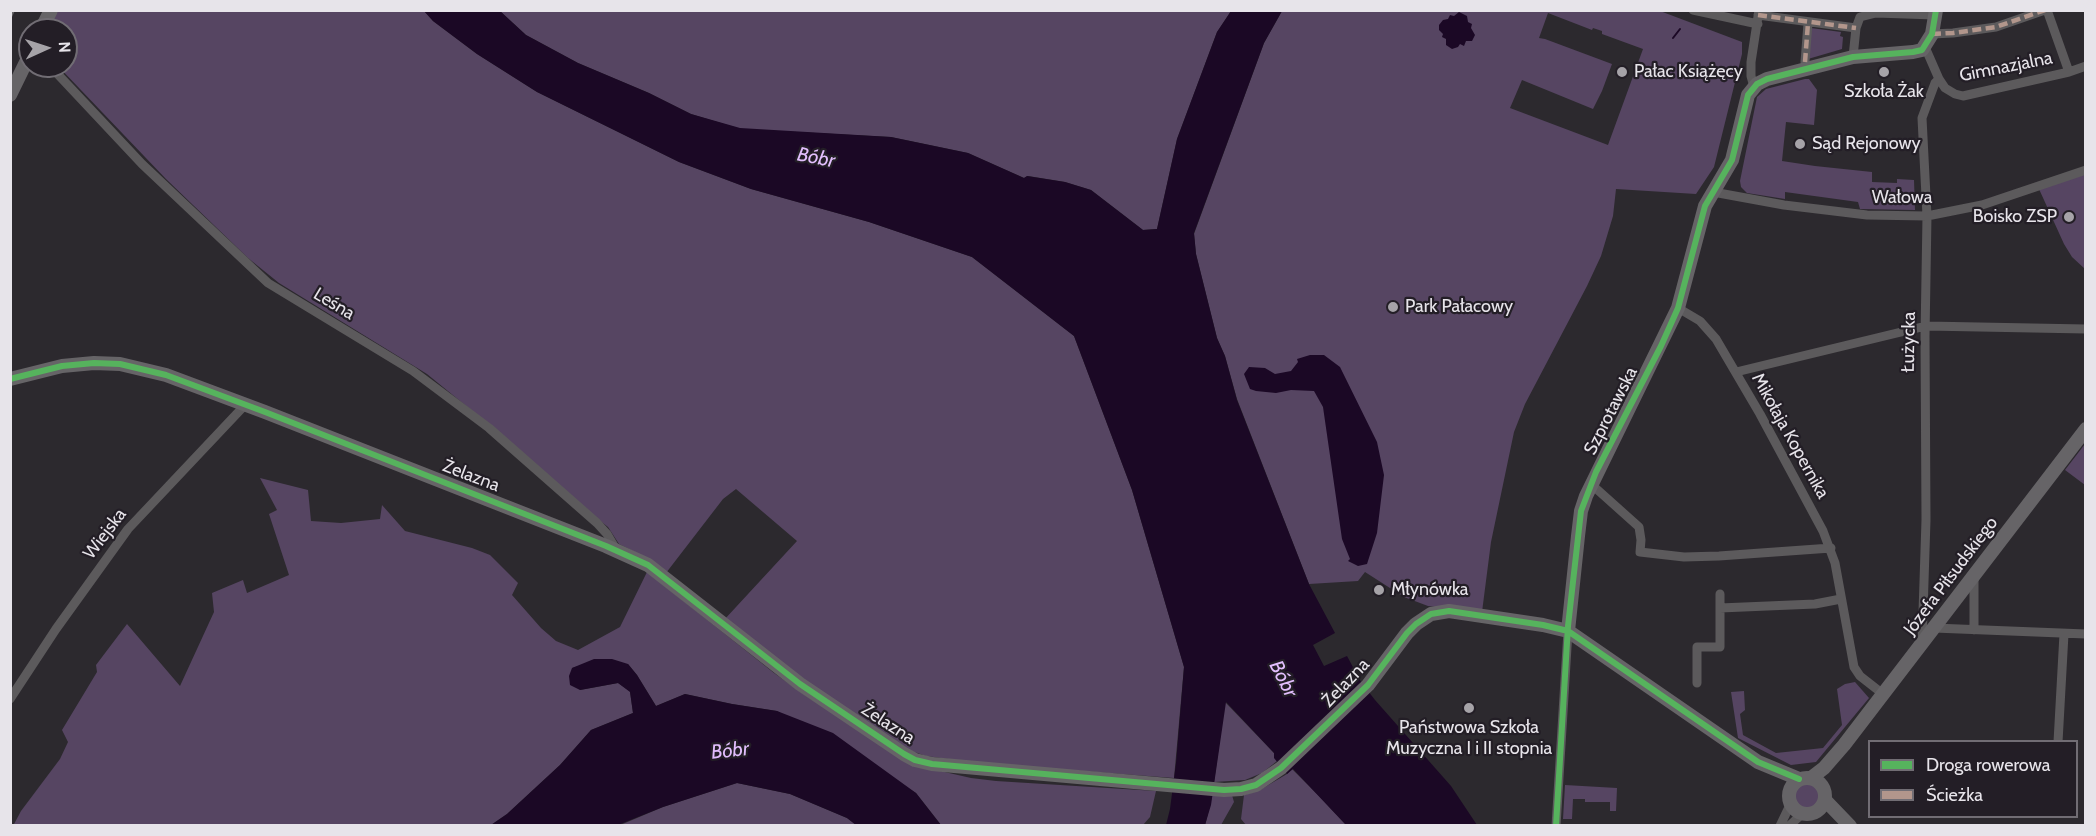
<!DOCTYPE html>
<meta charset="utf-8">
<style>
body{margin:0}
#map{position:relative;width:2096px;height:836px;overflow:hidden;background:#2c292e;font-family:Cabin,sans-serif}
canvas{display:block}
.frame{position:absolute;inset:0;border:12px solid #e7e4ea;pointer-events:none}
.legend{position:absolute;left:1868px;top:740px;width:210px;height:78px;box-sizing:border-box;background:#231e26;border:2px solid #716d74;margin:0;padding:8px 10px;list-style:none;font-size:18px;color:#e7e4ea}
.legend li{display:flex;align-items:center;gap:12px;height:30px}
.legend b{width:30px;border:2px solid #716d74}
.north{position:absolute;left:18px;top:18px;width:60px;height:60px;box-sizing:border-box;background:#231e26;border:2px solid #716d74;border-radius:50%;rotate:87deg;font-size:16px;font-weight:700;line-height:24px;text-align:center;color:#e7e4ea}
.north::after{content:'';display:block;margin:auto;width:21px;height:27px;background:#a6a3a8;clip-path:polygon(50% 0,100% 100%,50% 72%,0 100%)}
</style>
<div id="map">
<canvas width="2096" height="836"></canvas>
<div class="frame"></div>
<ul class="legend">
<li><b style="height:8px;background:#56b35d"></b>Droga rowerowa</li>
<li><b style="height:8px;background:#b2968c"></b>Ścieżka</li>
</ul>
<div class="north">N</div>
</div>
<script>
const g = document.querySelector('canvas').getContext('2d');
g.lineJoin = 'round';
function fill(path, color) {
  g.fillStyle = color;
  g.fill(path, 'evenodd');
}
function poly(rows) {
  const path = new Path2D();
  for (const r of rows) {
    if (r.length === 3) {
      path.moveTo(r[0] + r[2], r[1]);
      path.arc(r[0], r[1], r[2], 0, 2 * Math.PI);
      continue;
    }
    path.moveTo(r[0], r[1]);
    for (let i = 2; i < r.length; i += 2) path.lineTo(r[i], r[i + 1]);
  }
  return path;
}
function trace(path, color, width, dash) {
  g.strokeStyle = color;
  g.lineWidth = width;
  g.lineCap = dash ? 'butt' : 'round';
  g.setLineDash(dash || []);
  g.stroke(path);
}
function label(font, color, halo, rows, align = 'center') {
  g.font = font + ' Cabin,sans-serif';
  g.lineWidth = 4.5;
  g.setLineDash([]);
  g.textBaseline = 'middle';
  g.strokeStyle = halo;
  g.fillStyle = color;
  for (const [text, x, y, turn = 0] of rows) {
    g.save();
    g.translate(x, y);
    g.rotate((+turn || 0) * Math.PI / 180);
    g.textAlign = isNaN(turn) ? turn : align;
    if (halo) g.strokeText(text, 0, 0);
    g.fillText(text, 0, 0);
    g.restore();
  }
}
fill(poly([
 [57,11,424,11,433,21,477,54,537,92,679,162,751,189,869,222,972,257,1074,336,1132,490,1184,667,1174,778,978,763,926,756,906,749,870,728,724,620,797,541,736,489,723,499,666,573,641,555,619,544,608,527,576,502,514,445,427,374,279,283,248,258,166,179,58,66,66,66,66,30,48,30],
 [500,11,1231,11,1217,32,1177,139,1157,229,1143,230,1091,190,1065,182,1028,176,1024,178,968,153,891,137,740,129,691,114,649,93,578,63,526,35],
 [1282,11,1660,11,1742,42,1742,54,1714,167,1696,194,1616,189,1613,216,1601,256,1587,286,1525,404,1514,432,1491,542,1482,612,1428,606,1404,597,1365,572,1358,581,1309,584,1237,399,1225,356,1217,338,1196,254,1194,234,1264,43],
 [1548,13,1592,30,1593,28,1602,31,1602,34,1643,49,1608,145,1510,108,1522,80,1593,109,1602,91,1612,64,1545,39,1539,38],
 [1811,28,1841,32,1840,36,1843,37,1842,49,1808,59],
 [1805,79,1809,79,1817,90,1814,125,1786,122,1782,161,1815,166,1872,172,1872,182,1897,183,1897,179,1914,180,1915,210,1860,209,1858,202,1785,192,1785,199,1747,193,1741,187,1740,181,1757,97,1766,89],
 [2085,172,2085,269,2072,257,2064,244,2039,189],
 [2085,444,2085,485,2065,470],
 [260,478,308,490,311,521,341,523,380,519,382,505,405,531,472,548,490,555,518,583,512,595,541,628,556,641,578,650,620,627,647,572,774,673,809,698,927,768,971,778,996,781,1156,791,1150,817,1143,825,941,825,916,793,777,711,732,704,685,694,656,706,637,675,628,664,582,665,572,668,580,690,618,683,630,691,633,713,591,730,560,765,507,814,491,825,13,826,21,811,60,759,68,742,62,730,97,672,96,665,127,624,180,686,214,612,212,593,243,580,247,593,289,575,269,514,277,510],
 [1855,682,1869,698,1816,762,1791,765,1738,738,1731,692,1744,691,1745,710,1740,714,1743,735,1776,753,1823,748,1842,725,1837,689,1845,684],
 [1225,702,1274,753,1277,761,1262,773,1245,780,1214,782],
 [1292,769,1318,795,1346,825,1246,825,1241,819,1244,795,1260,790,1287,774],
 [737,783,790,794,847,818,856,825,618,826,663,807],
 [1806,796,13],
 [1565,785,1617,788,1616,811,1610,811,1610,802,1585,802,1585,799,1573,799,1572,819,1563,819],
 [1232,795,1234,802,1221,825,1205,826,1212,796]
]), '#564562');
fill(poly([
 [424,11,500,11,526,35,578,63,649,93,691,114,740,128,891,137,968,153,1024,178,1027,176,1065,182,1091,190,1143,230,1157,229,1177,139,1217,32,1231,11,1282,11,1264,43,1194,233,1196,254,1217,338,1225,356,1237,400,1309,584,1335,633,1313,645,1324,666,1347,656,1361,682,1375,700,1451,786,1477,825,1346,825,1293,769,1287,774,1274,758,1274,753,1226,702,1211,805,1205,825,1166,825,1170,809,1176,763,1184,667,1132,490,1074,336,972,257,869,222,751,189,679,162,537,92,477,54,433,21],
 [1459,12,1467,16,1468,22,1472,24,1471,28,1475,35,1472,41,1466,41,1464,46,1460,44,1458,47,1452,49,1446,45,1446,39,1442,37,1443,34,1439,30,1439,25,1443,20,1448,19,1450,15,1454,16],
 [1310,355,1324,355,1340,367,1377,442,1384,475,1377,533,1367,564,1358,566,1348,561,1350,559,1342,539,1323,407,1314,391,1291,390,1276,393,1256,391,1250,389,1244,374,1249,367,1265,368,1275,374,1291,371,1298,362,1297,359],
 [594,659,612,659,628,664,637,675,656,706,685,694,732,704,777,711,833,733,916,793,941,825,856,825,847,818,790,794,737,783,663,807,618,825,491,825,507,814,560,765,591,730,633,713,630,692,618,683,580,690,570,685,569,676,572,668]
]), '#1b0825');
trace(poly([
 [1673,38,1680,29]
]), '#1b0825', 2);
trace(poly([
 [1693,10,1758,24],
 [2047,10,2069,72],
 [1758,15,1856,28],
 [1932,34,1953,33,1996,27,2045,10],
 [1853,57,1856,28,1860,17,1876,13,1935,15],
 [1805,62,1808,23],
 [50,66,142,164,268,283,413,371,489,428,597,523,607,534,617,551],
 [1939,79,1945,88,1955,94,1963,96,2069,72,2086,66],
 [1754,87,1751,76,1751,62,1759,10],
 [1713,192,1784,205,1867,215,1927,216,1982,205,2086,170],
 [1678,308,1700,321,1716,339,1760,414,1823,531,1835,563,1854,667,1860,676,1883,694],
 [1736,372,1926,326,2086,329],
 [1591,484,1639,527,1641,540,1640,552,1684,557,1719,556,1831,548],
 [1720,608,1815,604,1841,599],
 [1934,628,2086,634],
 [1974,630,1974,575],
 [1922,643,1926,520,1925,336,1927,216,1922,118,1935,83,1939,79,1925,47],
 [1697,683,1697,647,1720,647,1720,594],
 [10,699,56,629,128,529,245,405],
 [2058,742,2064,634],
 [1556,826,1568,631],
 [1780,826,1790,805],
 [1789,826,1802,814]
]), '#5c5a5c', 9);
trace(poly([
 [41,30,51,10],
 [10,95,30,54],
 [10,379,62,366,94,363,120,364,166,375,265,412,606,546,648,565,800,684,904,754,915,760,932,764,1224,790,1241,789,1256,785,1281,768,1368,685,1407,633,1416,624,1431,614,1449,611,1543,625,1568,631,1758,762,1799,779],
 [1568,631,1578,536,1581,511,1586,496,1678,308,1705,206,1732,160,1748,95,1757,84,1767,79,1853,57,1913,52,1922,50,1932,34,1936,10],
 [1807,796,18],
 [1811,778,1824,768,1844,745,2086,429],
 [1825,800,1850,826]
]), '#666467', 14);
trace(poly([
 [10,19,14,10]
]), '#68676a', 2, [9, 4.5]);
trace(poly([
 [1758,15,1856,28],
 [1932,34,1953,33,1996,27,2045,10],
 [1805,62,1808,23]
]), '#b2968c', 4.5, [9, 4.5]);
trace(poly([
 [10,379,62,366,94,363,120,364,166,375,265,412,606,546,648,565,800,684,904,754,915,760,932,764,1224,790,1241,789,1256,785,1281,768,1368,685,1407,633,1416,624,1431,614,1449,611,1543,625,1568,631,1758,762,1799,779],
 [1556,826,1568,626,1581,511,1596,472,1661,346,1678,308,1705,206,1732,160,1748,95,1757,84,1767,79,1853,57,1913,52,1922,50,1932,34,1936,10]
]), '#56b35d', 6);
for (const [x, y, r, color] of [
 [1622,72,6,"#a6a3a8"],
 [1884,72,6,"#a6a3a8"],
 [1800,144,6,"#a6a3a8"],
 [2069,217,6,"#a6a3a8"],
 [1393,307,6,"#a6a3a8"],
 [1379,590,6,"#a6a3a8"],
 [1469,708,6,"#a6a3a8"]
]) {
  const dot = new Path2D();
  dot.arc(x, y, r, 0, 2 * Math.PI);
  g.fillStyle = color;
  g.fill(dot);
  trace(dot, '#231e26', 2);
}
label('18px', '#e7e4ea', '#231e26', [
 ["Gimnazjalna",2006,67,-11],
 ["Wałowa",1902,198],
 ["Leśna",334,304,31],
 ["Łużycka",1909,342,-89],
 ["Szprotawska",1611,411,-63],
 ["Mikołaja Kopernika",1790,436,61],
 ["Żelazna",471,476,21],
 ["Wiejska",105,534,-53],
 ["Józefa Piłsudskiego",1951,576,-53],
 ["Żelazna",1346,683,-46],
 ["Żelazna",888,724,33]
]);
label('18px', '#e7e4ea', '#231e26', [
 ["Pałac Książęcy",1634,72],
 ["Szkoła Żak",1884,92,"center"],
 ["Sąd Rejonowy",1812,144],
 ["Boisko ZSP",2057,217,"right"],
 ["Park Pałacowy",1405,307],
 ["Młynówka",1391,590],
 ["Państwowa Szkoła",1469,728,"center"],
 ["Muzyczna I i II stopnia",1469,749,"center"]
], 'left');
label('italic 20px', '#e2befd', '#231e26', [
 ["Bóbr",816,158,11],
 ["Bóbr",1283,679,63],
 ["Bóbr",730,751,-6]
]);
</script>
